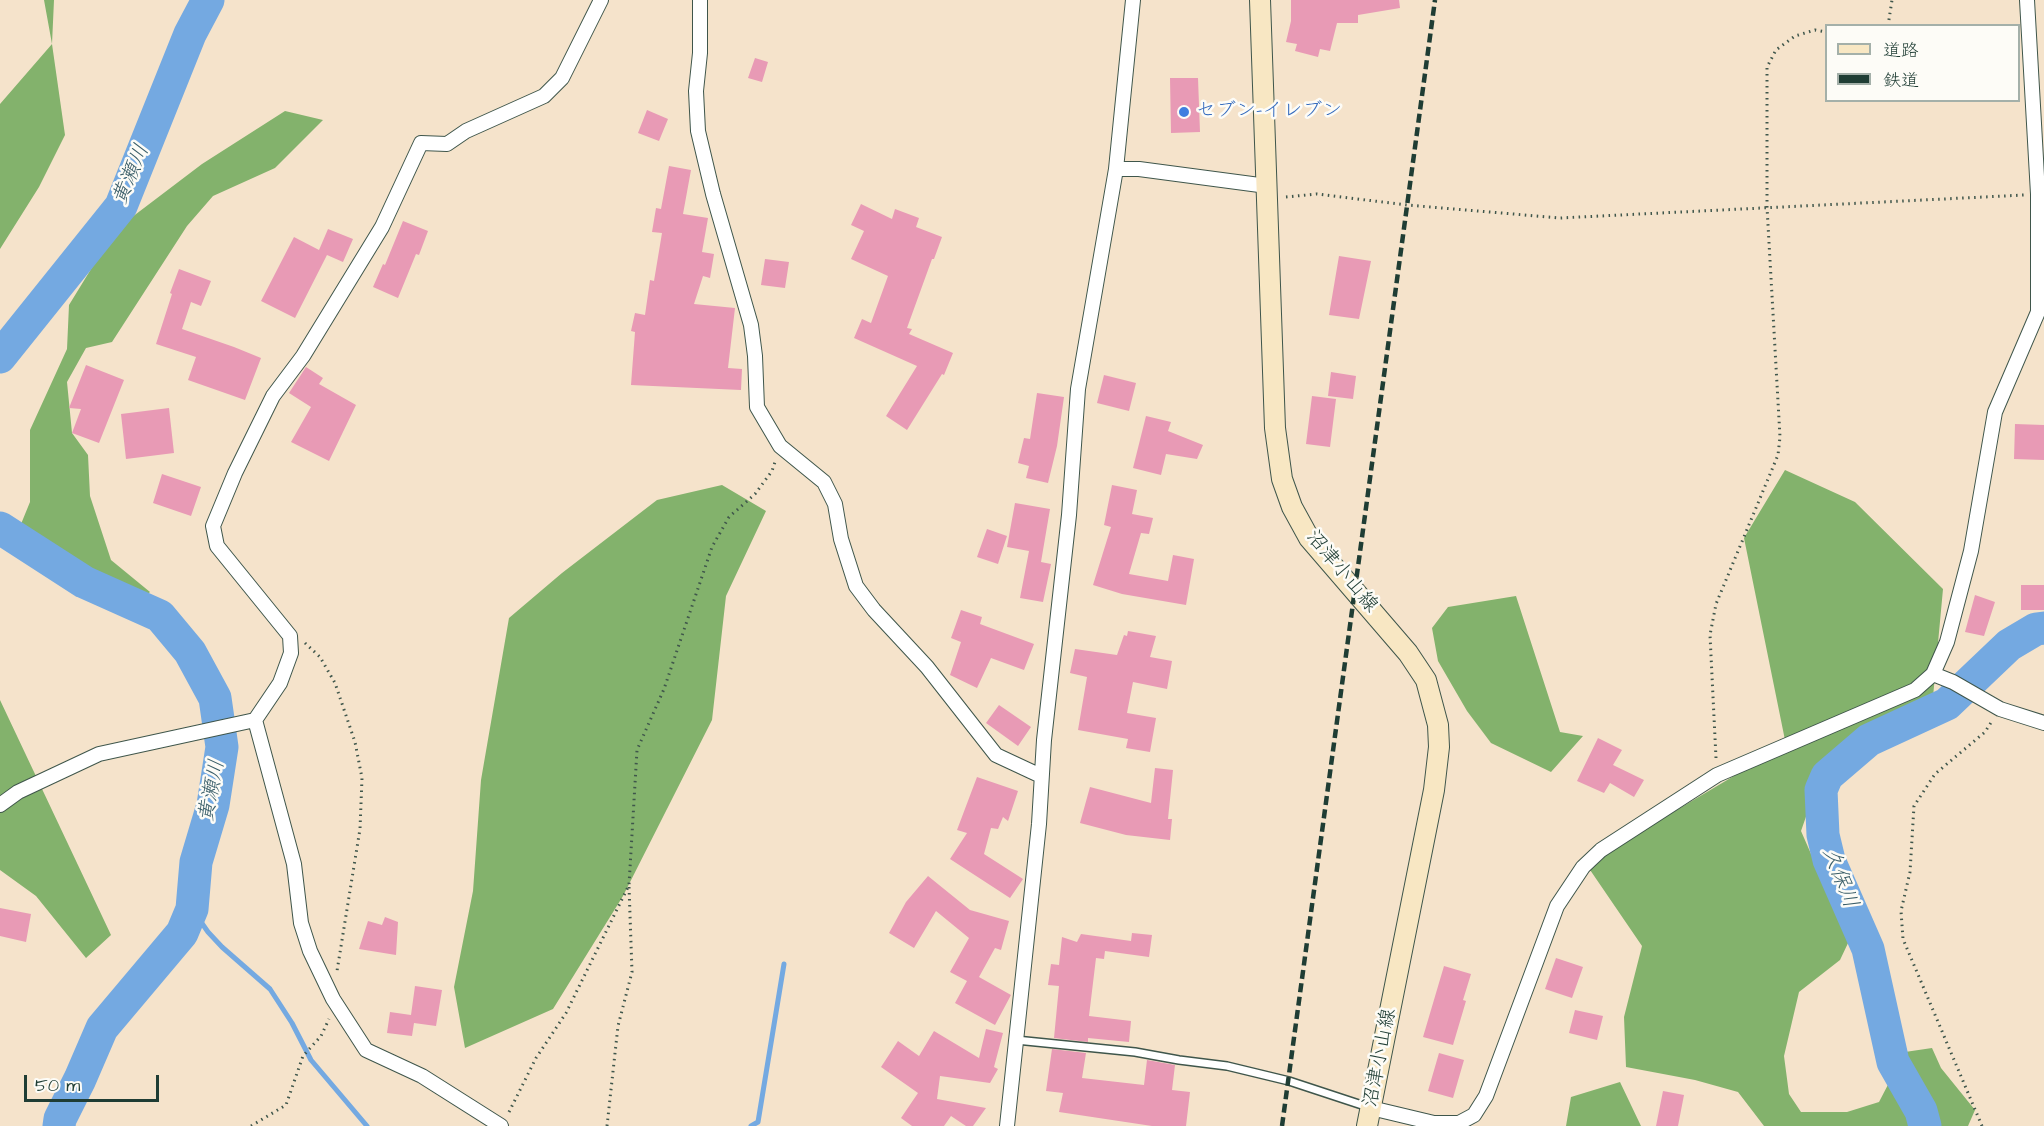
<!DOCTYPE html>
<meta charset="utf-8">
<style>
body{margin:0}
#map{position:relative;width:2044px;height:1126px;overflow:hidden;background:#f5e3cb;font-family:"Architects Daughter","Klee One",sans-serif}
canvas{display:block}
.legend{position:absolute;left:1825px;top:24px;width:195px;height:78px;box-sizing:border-box;background:#fdfcf7;border:2px solid #a4b0a9;margin:0;padding:8px 10px;list-style:none;font-size:18px;color:#1f3d34}
.legend li{display:flex;align-items:center;gap:12px;height:30px}
.legend b{width:30px;border:2px solid #a4b0a9}
.scale{position:absolute;left:24px;top:1075px;width:135px;height:27px;box-sizing:border-box;border:3px solid #1f3d34;border-top:0;padding-left:8px;font-size:18px;line-height:21px;white-space:nowrap;color:#1f3d34;-webkit-text-stroke:4px #fdfcf7;paint-order:stroke}
</style>
<div id="map">
<canvas width="2044" height="1126"></canvas>
<ul class="legend">
<li><b style="height:8px;background:#f8e7c3"></b>道路</li>
<li><b style="height:8px;background:#1f3d34"></b>鉄道</li>
</ul>
<div class="scale">50 m</div>
</div>
<script>
const g = document.querySelector('canvas').getContext('2d');
g.lineJoin = 'round';
function fill(path, color) {
  g.fillStyle = color;
  g.fill(path, 'evenodd');
}
function poly(rows) {
  const path = new Path2D();
  for (const r of rows) {
    path.moveTo(r[0], r[1]);
    for (let i = 2; i < r.length; i += 2) path.lineTo(r[i], r[i + 1]);
  }
  return path;
}
function trace(path, color, width, dash) {
  g.strokeStyle = color;
  g.lineWidth = width;
  g.lineCap = dash ? 'butt' : 'round';
  g.setLineDash(dash || []);
  g.stroke(path);
}
function label(font, color, halo, rows, align = 'center') {
  g.font = font + ' "Architects Daughter","Klee One",sans-serif';
  g.lineWidth = 5;
  g.setLineDash([]);
  g.textBaseline = 'middle';
  g.strokeStyle = halo;
  g.fillStyle = color;
  for (const [text, x, y, turn = 0] of rows) {
    g.save();
    g.translate(x, y);
    g.rotate((+turn || 0) * Math.PI / 180);
    g.textAlign = isNaN(turn) ? turn : align;
    if (halo) g.strokeText(text, 0, 0);
    g.fillText(text, 0, 0);
    g.restore();
  }
}
fill(poly([
 [44,0,54,0,52,44,65,135,39,187,0,249,0,104,52,44],
 [285,111,323,120,275,168,213,196,187,226,112,342,86,348,67,382,72,433,88,455,90,496,111,560,150,592,136,605,74,576,25,539,21,524,30,502,30,430,67,349,69,305,115,230,202,164],
 [1785,470,1855,502,1943,589,1933,697,1817,785,1801,831,1849,941,1840,960,1799,992,1784,1056,1789,1094,1801,1112,1847,1112,1879,1102,1905,1052,1932,1048,1941,1068,1975,1110,1968,1126,1764,1126,1738,1092,1695,1080,1626,1067,1624,1017,1642,946,1586,864,1786,745,1744,538],
 [722,485,766,511,726,596,712,720,623,896,553,1009,465,1048,454,987,473,891,481,780,509,618,562,573,657,500],
 [1516,596,1560,732,1583,736,1551,772,1491,743,1467,711,1438,661,1432,628,1448,607],
 [0,700,111,935,86,958,36,896,0,870],
 [1620,1082,1641,1126,1566,1126,1571,1097]
]), '#83b26c');
trace(poly([
 [192,909,208,932,222,947,270,989,292,1023,311,1060,367,1126],
 [751,1126,758,1122,784,964]
]), '#74a9e1', 5);
trace(poly([
 [0,357,121,206,190,34,208,0],
 [0,528,84,582,160,616,190,652,215,698,222,747,213,805,196,862,192,909,182,933,102,1028,80,1079,60,1119,59,1126],
 [1925,1126,1921,1111,1893,1062,1868,949,1829,860,1823,835,1821,790,1827,776,1869,740,1947,704,2009,645,2036,629,2044,628]
]), '#74a9e1', 33);
fill(poly([
 [1291,0,1399,0,1400,8,1358,15,1358,23,1337,23,1330,51,1320,49,1318,57,1295,51,1297,44,1286,42,1291,21],
 [755,58,768,62,762,82,748,78],
 [1170,78,1198,78,1200,132,1171,133],
 [647,110,668,119,659,141,638,133],
 [669,166,691,170,683,214,708,218,702,252,714,254,710,278,703,276,694,304,735,308,728,368,742,369,741,390,631,385,635,332,631,331,635,313,645,315,650,280,654,281,662,233,652,232,656,208,661,209],
 [861,204,892,219,895,209,919,218,916,227,942,237,934,259,932,259,907,328,912,329,909,334,953,353,944,375,942,374,907,430,886,416,917,366,854,338,862,319,871,323,888,276,851,259,864,231,851,225],
 [403,221,428,231,419,255,416,254,398,298,373,287,383,264,385,265],
 [328,229,353,239,343,262,327,255,295,318,261,301,294,237,319,250],
 [1339,256,1371,261,1359,319,1329,315],
 [765,259,789,262,785,288,761,285],
 [179,269,211,281,201,306,191,302,182,329,234,347,261,358,245,400,188,380,196,357,156,344,172,294,170,293],
 [86,365,124,380,99,443,72,433,81,409,69,408],
 [306,367,323,378,319,384,356,405,329,461,291,442,311,407,289,393],
 [1331,372,1356,376,1353,399,1328,396],
 [1104,375,1136,383,1129,411,1097,403],
 [1037,393,1064,397,1057,446,1048,483,1026,478,1029,466,1018,463,1024,438,1030,439],
 [1312,396,1336,399,1330,447,1306,444],
 [169,408,174,453,126,459,121,414],
 [1146,416,1171,422,1168,431,1203,445,1197,459,1166,454,1161,475,1133,468],
 [2015,424,2044,425,2044,460,2014,459],
 [162,474,201,487,191,516,153,503],
 [1112,485,1137,490,1132,514,1153,518,1149,534,1141,533,1129,574,1168,581,1173,555,1194,559,1186,605,1122,594,1093,585,1111,527,1104,525],
 [1015,503,1050,509,1041,562,1051,564,1043,602,1020,598,1029,551,1007,547],
 [987,529,1007,536,998,564,977,557],
 [2021,585,2044,585,2044,610,2021,610],
 [1975,595,1995,602,1984,636,1965,632],
 [961,610,982,617,980,624,1034,644,1024,670,991,658,977,688,950,675,961,642,951,638],
 [1128,631,1156,636,1150,657,1172,661,1167,689,1133,682,1127,713,1156,718,1150,752,1126,748,1128,739,1078,730,1087,677,1070,673,1075,649,1117,655,1124,635,1127,636],
 [999,705,1031,727,1018,746,986,723],
 [1598,738,1622,750,1613,765,1644,780,1634,797,1610,783,1604,793,1577,781],
 [1155,768,1173,770,1168,819,1172,819,1170,840,1126,835,1080,823,1090,787,1151,803],
 [977,777,1018,791,1008,821,1003,817,998,829,991,828,984,854,1023,879,1010,898,950,859,967,833,957,830],
 [928,876,970,910,1009,921,1001,950,995,948,979,977,1011,995,995,1025,955,1003,967,981,950,972,969,938,936,911,914,948,889,933,906,902],
 [0,908,31,914,26,942,0,936],
 [385,917,398,922,396,955,359,949,368,921,382,925],
 [1132,933,1152,935,1149,957,1105,951,1104,959,1096,958,1089,1016,1131,1021,1129,1042,1088,1038,1088,1042,1054,1038,1059,986,1048,985,1051,964,1059,965,1062,937,1077,942,1081,934,1131,941],
 [1556,958,1583,967,1572,998,1545,989],
 [1444,966,1471,974,1463,1000,1466,1001,1453,1045,1423,1037],
 [415,986,442,990,436,1026,414,1023,412,1036,387,1033,390,1012,411,1015],
 [1575,1010,1603,1016,1597,1040,1569,1033],
 [986,1029,1003,1033,994,1067,998,1069,990,1083,940,1076,937,1099,986,1108,973,1126,966,1126,951,1116,944,1126,912,1126,901,1118,918,1093,881,1067,898,1041,919,1056,934,1031,979,1058],
 [1052,1049,1086,1053,1082,1078,1144,1085,1147,1060,1175,1065,1172,1090,1190,1092,1186,1126,1152,1126,1059,1112,1063,1093,1046,1091],
 [1439,1053,1464,1060,1453,1098,1428,1091],
 [1663,1091,1684,1095,1678,1126,1656,1126]
]), '#e89ab5');
const lane = poly([
 [1016,1040,1135,1052,1179,1060,1227,1066,1289,1081,1368,1107]
]);
const street = poly([
 [700,0,700,53,696,91,698,131,713,194,751,325,755,356,757,407,780,446,824,482,835,504,841,539,856,586,874,610,927,667,996,755,1041,776],
 [1116,169,1139,169,1267,186],
 [1933,674,1953,682,2000,709,2044,723],
 [255,720,294,864,301,923,310,951,333,999,366,1050,422,1076,501,1126],
 [0,805,18,792,99,754,255,720,280,683,291,653,290,636,217,546,213,526,235,473,273,396,303,356,382,227,421,143,447,144,466,131,544,96,562,78,601,0],
 [1371,1108,1434,1123,1459,1123,1474,1115,1486,1096,1557,906,1583,867,1601,850,1717,775,1915,690,1933,674,1947,642,1971,551,1995,412,2038,312,2038,194,2027,0],
 [1007,1126,1039,824,1044,740,1069,515,1078,389,1116,169,1133,0]
]);
const secondary = poly([
 [1260,0,1275,428,1282,479,1292,507,1309,538,1408,653,1426,680,1438,725,1439,747,1434,790,1367,1126]
]);
trace(lane, '#3f564b', 10);
trace(street, '#3f564b', 16);
trace(secondary, '#3f564b', 22);
trace(poly([
 [1888,26,1892,0],
 [1286,197,1317,194,1407,205,1560,218,2024,195],
 [305,643,320,657,335,683,355,742,362,778,360,829,337,971],
 [1716,758,1710,635,1716,604,1778,455,1780,437,1767,207,1767,67,1776,50,1795,36,1815,30,1826,32],
 [509,1112,536,1058,566,1013,629,885,637,750,664,689,712,547,729,517,755,494,772,471,775,462],
 [251,1126,286,1105,303,1056,321,1036,329,1019],
 [607,1126,618,1026,632,972,629,886],
 [1982,1126,1903,939,1901,911,1910,872,1914,806,1935,774,1985,732,1992,721]
]), '#3f564b', 3, [1.5, 4.5]);
trace(lane, '#fff', 7);
trace(street, '#fff', 14);
trace(secondary, '#f8e7c3', 20);
trace(poly([
 [1282,1126,1435,0]
]), '#1f3d34', 4.5, [9, 4.5]);
for (const [x, y, r, color] of [
 [1184,112,6,"#3f7fe0"]
]) {
  const dot = new Path2D();
  dot.arc(x, y, r, 0, 2 * Math.PI);
  g.fillStyle = color;
  g.fill(dot);
  trace(dot, '#fdfcf7', 2);
}
label('20px', '#366cbe', '#fdfcf7', [
 ["セブン-イレブン",1196,112]
], 'left');
label('20px', '#1f3d34', '#fdfcf7', [
 ["沼津小山線",1341,572,50],
 ["沼津小山線",1381,1058,-79]
]);
label('italic 21px', '#395d68', '#fdfcf7', [
 ["黄瀬川",132,175,-67],
 ["黄瀬川",213,791,-79],
 ["久保川",1839,878,69]
]);
</script>
